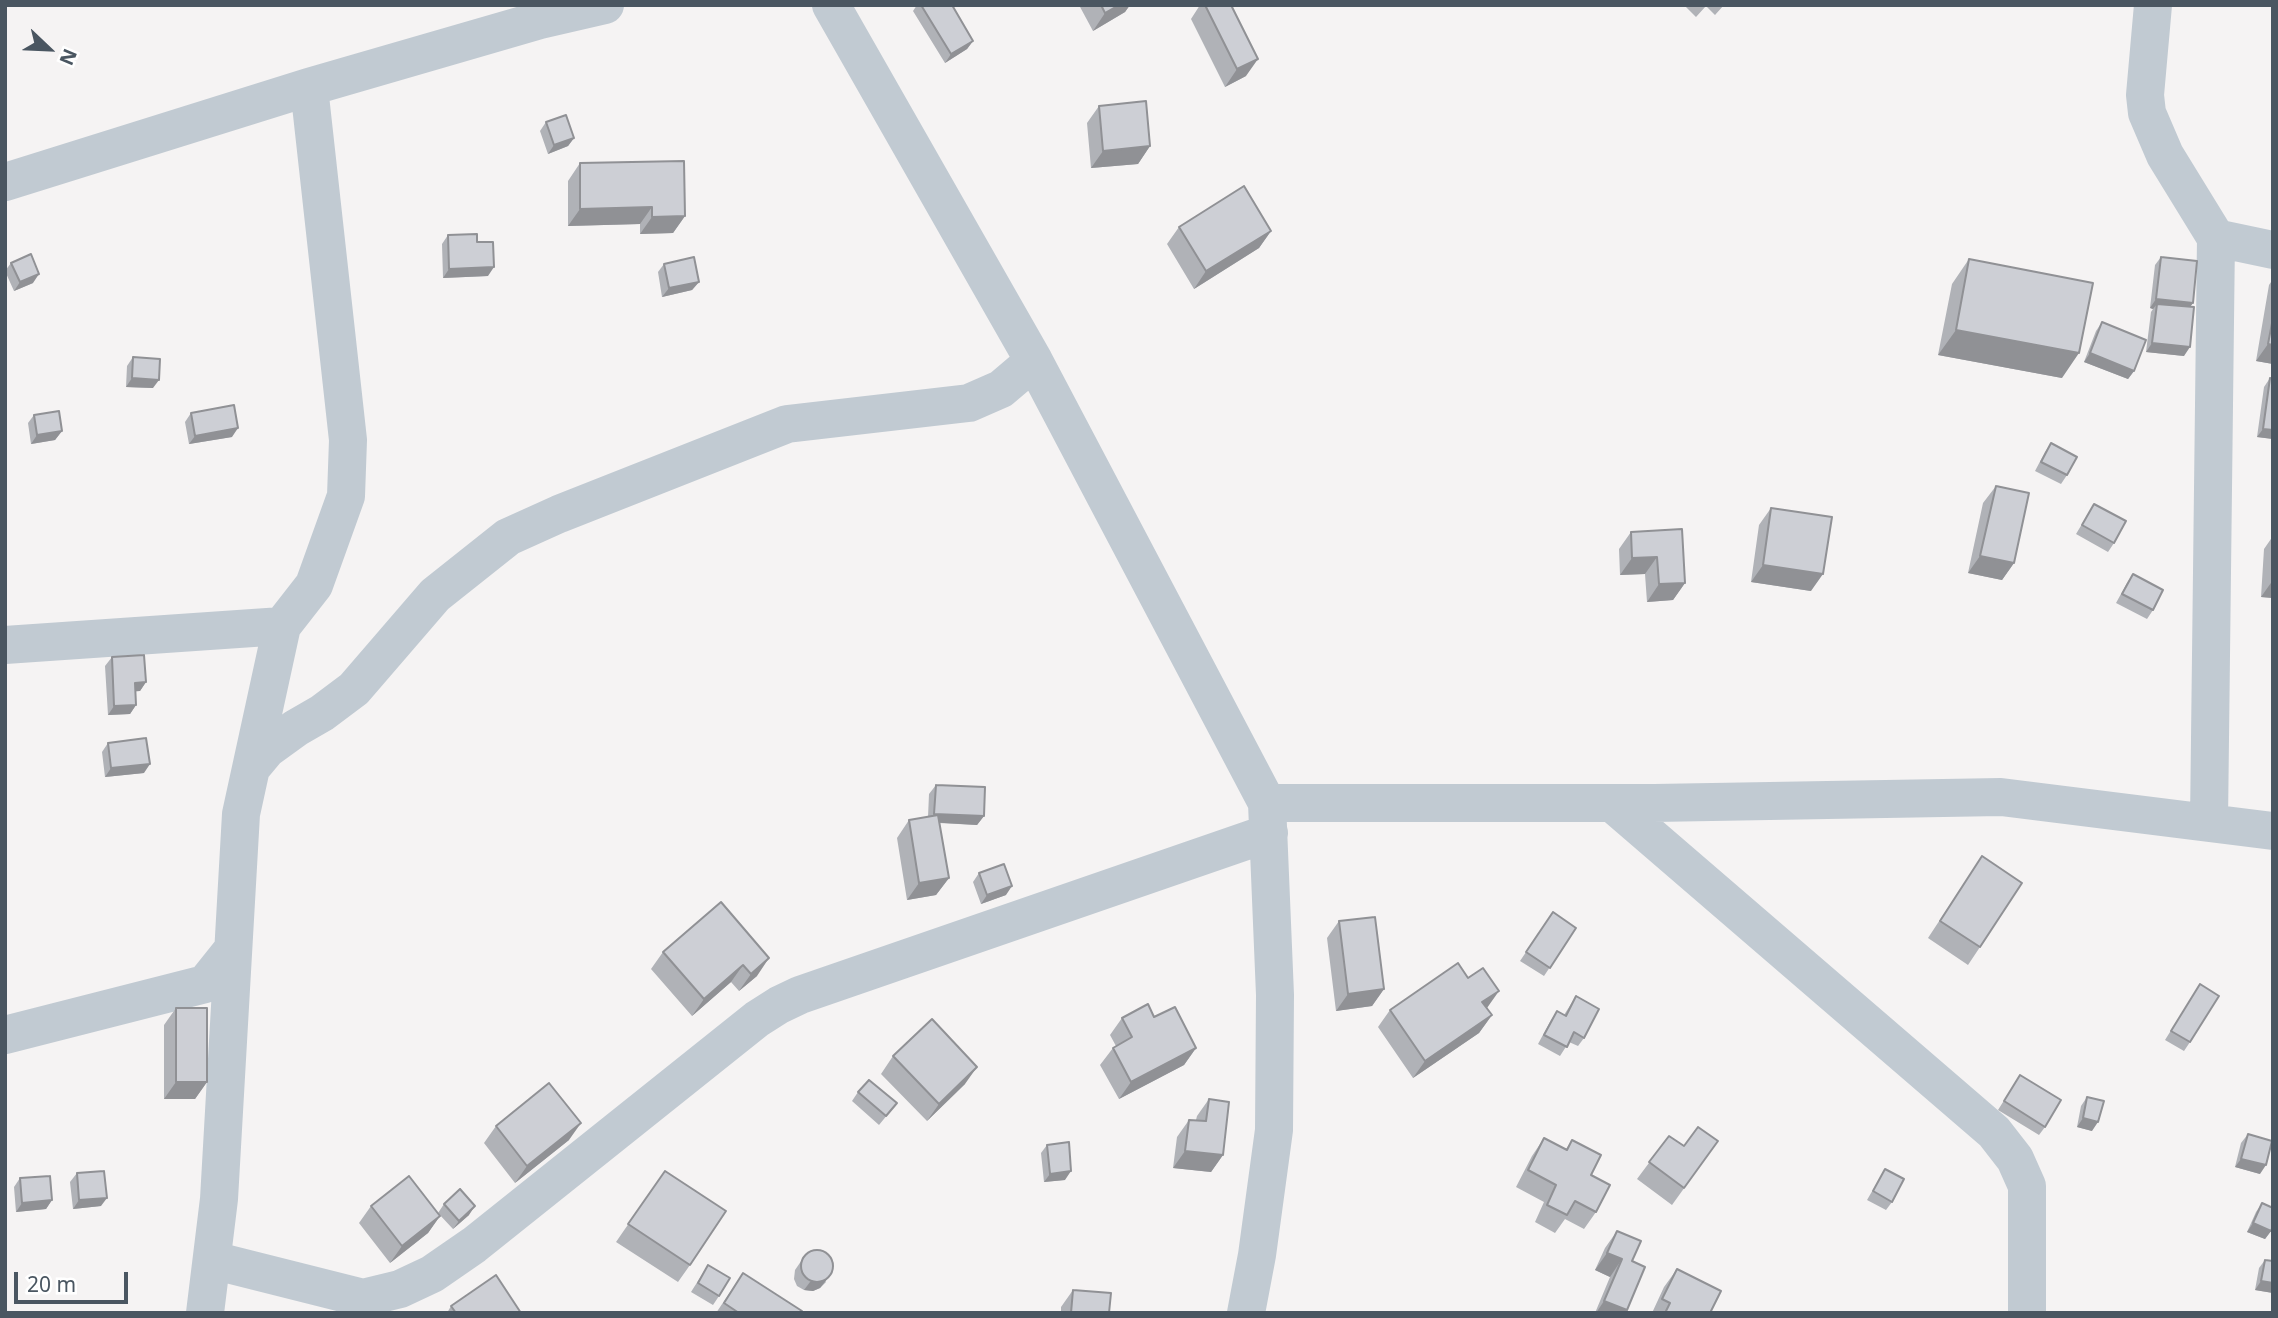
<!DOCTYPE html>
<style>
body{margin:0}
#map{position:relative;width:2278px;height:1318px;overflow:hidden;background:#f5f3f3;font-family:"Noto Sans",sans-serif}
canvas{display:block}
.frame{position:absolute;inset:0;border:7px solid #4a5661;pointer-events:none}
.north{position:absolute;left:14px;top:14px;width:70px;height:70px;-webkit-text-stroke:5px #fff;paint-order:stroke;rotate:113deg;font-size:19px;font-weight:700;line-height:28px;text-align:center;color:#4a5661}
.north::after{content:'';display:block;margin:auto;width:24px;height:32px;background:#4a5661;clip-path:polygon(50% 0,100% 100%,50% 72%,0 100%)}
.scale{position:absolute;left:14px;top:1272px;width:114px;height:32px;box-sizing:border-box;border:4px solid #4a5661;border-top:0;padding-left:9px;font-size:21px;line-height:24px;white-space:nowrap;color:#4a5661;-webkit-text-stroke:5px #fff;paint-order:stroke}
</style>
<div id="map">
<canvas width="2278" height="1318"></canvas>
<div class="frame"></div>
<div class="north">N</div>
<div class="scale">20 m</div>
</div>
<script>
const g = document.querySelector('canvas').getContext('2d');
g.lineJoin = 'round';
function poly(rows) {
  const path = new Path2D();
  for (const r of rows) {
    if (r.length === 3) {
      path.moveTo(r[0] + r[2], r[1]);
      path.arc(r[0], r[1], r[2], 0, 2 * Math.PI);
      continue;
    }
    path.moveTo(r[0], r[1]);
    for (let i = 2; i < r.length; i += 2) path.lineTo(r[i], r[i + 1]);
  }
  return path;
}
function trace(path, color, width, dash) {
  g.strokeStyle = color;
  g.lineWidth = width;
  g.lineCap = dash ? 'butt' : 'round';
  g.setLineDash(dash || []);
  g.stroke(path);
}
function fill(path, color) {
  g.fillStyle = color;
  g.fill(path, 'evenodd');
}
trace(poly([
 [831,5,1034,361,1267,803,1275,995,1274,1130,1257,1255,1246,1313],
 [2153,5,2145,95,2147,113,2165,155,2216,238,2209,822],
 [5,182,309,87,540,20,605,5],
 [2216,238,2273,250],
 [5,645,282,626],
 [252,767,267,749,296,728,322,713,354,689,435,595,508,537,559,514,787,424,969,403,1001,389,1034,361],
 [1267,803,1654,803,2001,797,2273,831],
 [1612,803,1994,1132,2015,1159,2027,1186,2027,1313],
 [5,1035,205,984,233,949],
 [212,1260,363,1298,400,1289,432,1274,474,1245,757,1019,779,1005,800,995,1269,833],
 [205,1313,219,1199,241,814,282,626,314,585,346,496,348,440,309,87]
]), '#c1cad2', 38);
fill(poly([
 [917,5,952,5,973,41,967,49,945,63,913,11],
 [1079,5,1130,5,1125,12,1093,31],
 [1200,5,1231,5,1246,76,1225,87,1191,19],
 [1684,5,1724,5,1715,15,1706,6,1696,17],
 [1099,106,1150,146,1138,164,1091,168,1087,123],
 [546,122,574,138,568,146,548,154,540,131],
 [580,163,685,216,673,233,640,234,640,224,568,226,568,181],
 [1179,227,1271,231,1259,248,1194,289,1167,244],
 [448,235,477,242,488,276,443,278,442,244],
 [2161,257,2193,303,2190,307,2184,356,2146,352,2151,312,2153,309,2150,308,2155,265],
 [1969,259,2062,378,1938,355,1952,284],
 [11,263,33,283,14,291,5,271],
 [664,264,699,282,692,290,662,297,658,272],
 [2273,279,2273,364,2256,361,2269,285],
 [2102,322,2134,371,2128,379,2084,362,2096,331],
 [133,357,153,388,126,387,127,366],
 [2270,378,2273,379,2273,439,2257,437,2264,387],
 [191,413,232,437,189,444,185,422],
 [34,415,62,431,55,440,31,444,28,423],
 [2051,443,2067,475,2061,484,2035,471,2045,452],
 [1996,486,2014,563,2002,580,1968,573,1983,503],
 [2094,504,2114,543,2108,552,2076,534],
 [1771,508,1811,591,1751,582,1759,525],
 [1631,532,1685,583,1673,600,1647,602,1645,574,1620,575,1619,549],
 [2273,536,2273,598,2261,597,2264,549],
 [2133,574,2153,610,2147,619,2116,603,2127,583],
 [112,657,146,682,140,691,136,691,136,705,130,714,108,715,105,666],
 [108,743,144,773,105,777,102,752],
 [936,785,984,816,977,825,939,823,949,878,936,895,907,900,897,838,909,820,928,817,929,794],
 [1982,856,1980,947,1968,965,1928,938],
 [979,873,1006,895,981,904,973,882],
 [721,902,757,976,739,991,731,982,692,1016,651,969,663,952],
 [1553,912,1576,928,1544,976,1520,961],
 [1339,921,1384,989,1372,1006,1336,1011,1327,938],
 [2200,984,2190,1042,2184,1051,2165,1040],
 [1576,996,1584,1038,1578,1046,1569,1042,1560,1056,1538,1044,1551,1020,1557,1011,1564,1015],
 [176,1008,207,1082,195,1099,164,1099,164,1025],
 [1486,1008,1492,1015,1479,1033,1413,1078,1378,1027,1390,1010],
 [1122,1018,1196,1048,1184,1065,1119,1099,1100,1065,1113,1048,1116,1046,1110,1035],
 [893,1056,965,1084,927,1121,881,1074],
 [2020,1075,2045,1127,2039,1135,1998,1110],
 [858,1092,897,1103,879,1125,852,1101],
 [2087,1097,2092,1131,2077,1127,2081,1106],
 [1209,1099,1223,1155,1211,1172,1173,1168,1177,1137,1189,1120,1196,1120,1197,1116],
 [496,1126,569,1140,515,1183,484,1143],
 [2248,1134,2260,1174,2235,1167,2241,1143],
 [1669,1136,1684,1146,1718,1141,1672,1205,1637,1179],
 [1544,1138,1566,1149,1572,1140,1591,1175,1596,1212,1584,1229,1565,1219,1555,1233,1535,1222,1544,1202,1516,1187,1532,1156],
 [1047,1145,1065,1180,1044,1182,1041,1153],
 [1885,1169,1892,1202,1886,1210,1867,1200],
 [665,1171,690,1265,678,1282,616,1242],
 [77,1173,101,1206,73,1209,70,1182],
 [20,1178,52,1200,46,1209,16,1212,14,1187],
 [2262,1203,2271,1231,2265,1239,2247,1232,2256,1212],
 [444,1204,469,1215,453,1229,438,1213],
 [371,1206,440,1216,428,1233,390,1263,359,1223],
 [1617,1231,1632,1261,1625,1313,1595,1313,1610,1277,1595,1270,1605,1248],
 [806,1254,826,1282,820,1288,813,1291,804,1290,797,1286,794,1279,795,1270],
 [2265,1260,2273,1293,2255,1290,2259,1268],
 [708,1265,719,1296,713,1305,691,1292],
 [1677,1269,1710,1313,1652,1313,1664,1287],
 [743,1273,801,1313,716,1313],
 [1073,1290,1109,1313,1061,1313,1061,1307],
 [451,1306,521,1313,447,1313]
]), '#b0b2b7');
fill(poly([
 [1119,5,1130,5,1125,12,1093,31,1105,13],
 [973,41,967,49,945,63,951,54],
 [1258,59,1246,76,1225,87,1237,69],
 [574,138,568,146,548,154,554,145],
 [1150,146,1138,164,1091,168,1103,151],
 [652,207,640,224,568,226,580,209],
 [685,216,673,233,640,234,652,217],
 [1271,231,1259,248,1194,289,1206,271],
 [494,267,488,276,443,278,449,269],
 [39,274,33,283,14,291,20,282],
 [699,282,692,290,662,297,669,288],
 [2156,299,2193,303,2186,312,2157,304,2153,309,2150,308],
 [1956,330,2079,353,2062,378,1938,355],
 [2152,343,2190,347,2184,356,2146,352],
 [2268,344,2273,345,2273,364,2256,361],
 [2090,353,2134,371,2128,379,2084,362],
 [132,378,159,380,153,388,126,387],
 [238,428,232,437,189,444,195,436],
 [2263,429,2273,430,2273,439,2257,437],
 [62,431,55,440,31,444,37,435],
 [1980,556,2014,563,2002,580,1968,573],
 [1657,557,1645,574,1620,575,1632,558],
 [1763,565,1823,574,1811,591,1751,582],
 [2273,580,2273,598,2261,597],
 [1685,583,1673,600,1647,602,1659,584],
 [146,682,140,691,129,692,135,683],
 [136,705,130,714,108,715,114,706],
 [150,764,144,773,105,777,111,768],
 [934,814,984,816,977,825,928,822],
 [949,878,936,895,907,900,919,883],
 [1012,886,1006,895,981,904,987,895],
 [769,958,757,976,739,991,751,974],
 [743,965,731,982,692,1016,704,999],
 [1384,989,1372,1006,1336,1011,1348,994],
 [1499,991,1487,1008,1482,1002],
 [1492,1015,1479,1033,1413,1078,1425,1061],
 [1196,1048,1184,1065,1119,1099,1131,1082],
 [977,1067,965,1084,927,1121,939,1104],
 [176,1082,207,1082,195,1099,164,1099],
 [2083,1118,2098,1122,2092,1131,2077,1127],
 [581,1123,569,1140,515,1183,527,1166],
 [1185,1151,1223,1155,1211,1172,1173,1168],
 [2241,1159,2266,1165,2260,1174,2235,1167],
 [1071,1171,1065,1180,1044,1182,1050,1174],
 [107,1198,101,1206,73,1209,79,1200],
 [52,1200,46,1209,16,1212,22,1203],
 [475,1206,469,1215,453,1229,459,1221],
 [440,1216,428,1233,390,1263,402,1246],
 [2253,1223,2271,1231,2265,1239,2247,1232],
 [1607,1253,1622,1259,1610,1277,1595,1270],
 [832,1273,820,1288,813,1291,804,1290,810,1282],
 [2261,1281,2273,1283,2273,1293,2255,1290],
 [1604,1301,1627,1310,1625,1313,1596,1313]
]), '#909195');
const building = poly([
 [921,5,952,5,973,41,951,54,921,5],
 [1101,5,1119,5,1105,13,1101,5],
 [1205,5,1231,5,1258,59,1237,69,1205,5],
 [1146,101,1150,146,1103,151,1099,106,1146,101],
 [566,115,574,138,554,145,546,122,566,115],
 [684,161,685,216,652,217,652,207,580,209,580,163,684,161],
 [1244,186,1271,231,1206,271,1179,227,1244,186],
 [477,234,477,242,493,242,494,267,449,269,448,235,477,234],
 [31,254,39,274,20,282,11,263,31,254],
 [694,257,699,282,669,288,664,264,694,257],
 [2161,257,2197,261,2193,303,2156,299,2161,257],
 [1969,259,2093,283,2079,353,1956,330,1969,259],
 [2157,304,2194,307,2190,347,2152,343,2157,304],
 [2273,318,2273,345,2268,344,2273,318],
 [2102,322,2146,340,2134,371,2090,353,2102,322],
 [133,357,160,359,159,380,132,378,133,357],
 [2270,378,2273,379,2273,430,2263,429,2270,378],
 [234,405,238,428,195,436,191,413,234,405],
 [59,411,62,431,37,435,34,415,59,411],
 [2051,443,2077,457,2067,475,2041,462,2051,443],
 [1996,486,2029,493,2014,563,1980,556,1996,486],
 [2094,504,2126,521,2114,543,2082,525,2094,504],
 [1771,508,1832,517,1823,574,1763,565,1771,508],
 [1682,529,1685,583,1659,584,1657,557,1632,558,1631,532,1682,529],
 [2133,574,2163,590,2153,610,2122,594,2133,574],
 [144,655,146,682,135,683,136,705,114,706,112,657,144,655],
 [146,738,150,764,111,768,108,743,146,738],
 [936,785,985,787,984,816,934,814,936,785],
 [938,815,949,878,919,883,909,820,938,815],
 [1982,856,2022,883,1980,947,1940,921,1982,856],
 [1004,864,1012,886,987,895,979,873,1004,864],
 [721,902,769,958,751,974,743,965,704,999,663,952,721,902],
 [1553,912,1576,928,1550,968,1526,952,1553,912],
 [1375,917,1384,989,1348,994,1339,921,1375,917],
 [1458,963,1468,978,1483,968,1499,991,1482,1002,1492,1015,1425,1061,1390,1010,1458,963],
 [2200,984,2219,996,2190,1042,2171,1031,2200,984],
 [1576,996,1599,1009,1584,1038,1574,1032,1567,1047,1544,1035,1557,1011,1566,1016,1576,996],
 [1148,1004,1154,1017,1175,1007,1196,1048,1131,1082,1113,1048,1132,1037,1122,1018,1148,1004],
 [176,1008,207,1008,207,1082,176,1082,176,1008],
 [932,1019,977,1067,939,1104,893,1056,932,1019],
 [2020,1075,2061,1100,2045,1127,2004,1101,2020,1075],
 [869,1080,897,1103,886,1116,858,1092,869,1080],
 [549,1083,581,1123,527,1166,496,1126,549,1083],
 [2087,1097,2104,1101,2098,1122,2083,1118,2087,1097],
 [1209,1099,1229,1102,1223,1155,1185,1151,1189,1120,1206,1121,1209,1099],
 [1698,1127,1718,1141,1684,1188,1649,1162,1669,1136,1684,1146,1698,1127],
 [2248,1134,2272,1141,2266,1165,2241,1159,2248,1134],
 [1544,1138,1567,1150,1572,1140,1601,1155,1591,1175,1610,1185,1596,1212,1575,1201,1567,1215,1547,1205,1556,1185,1528,1170,1544,1138],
 [1069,1142,1071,1171,1050,1174,1047,1145,1069,1142],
 [1885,1169,1904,1179,1892,1202,1873,1191,1885,1169],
 [104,1171,107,1198,79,1200,77,1173,104,1171],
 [665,1171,726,1211,690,1265,628,1224,665,1171],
 [50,1176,52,1200,22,1203,20,1178,50,1176],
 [409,1176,440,1216,402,1246,371,1206,409,1176],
 [460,1189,475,1206,459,1221,444,1204,460,1189],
 [2262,1203,2273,1208,2273,1226,2271,1231,2253,1223,2262,1203],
 [1617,1231,1641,1241,1632,1261,1645,1267,1627,1310,1604,1301,1622,1259,1607,1253,1617,1231],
 [817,1266,16],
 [2265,1260,2273,1261,2273,1283,2261,1281,2265,1260],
 [708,1265,730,1278,719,1296,698,1283,708,1265],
 [1677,1269,1721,1291,1710,1313,1665,1313,1670,1303,1662,1299,1677,1269],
 [743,1273,802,1311,801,1313,739,1313,724,1303,743,1273],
 [496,1275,521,1313,456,1313,451,1306,496,1275],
 [1073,1290,1111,1293,1109,1313,1071,1313,1073,1290]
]);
fill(building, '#cdcfd5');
trace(building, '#909195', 2);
</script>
